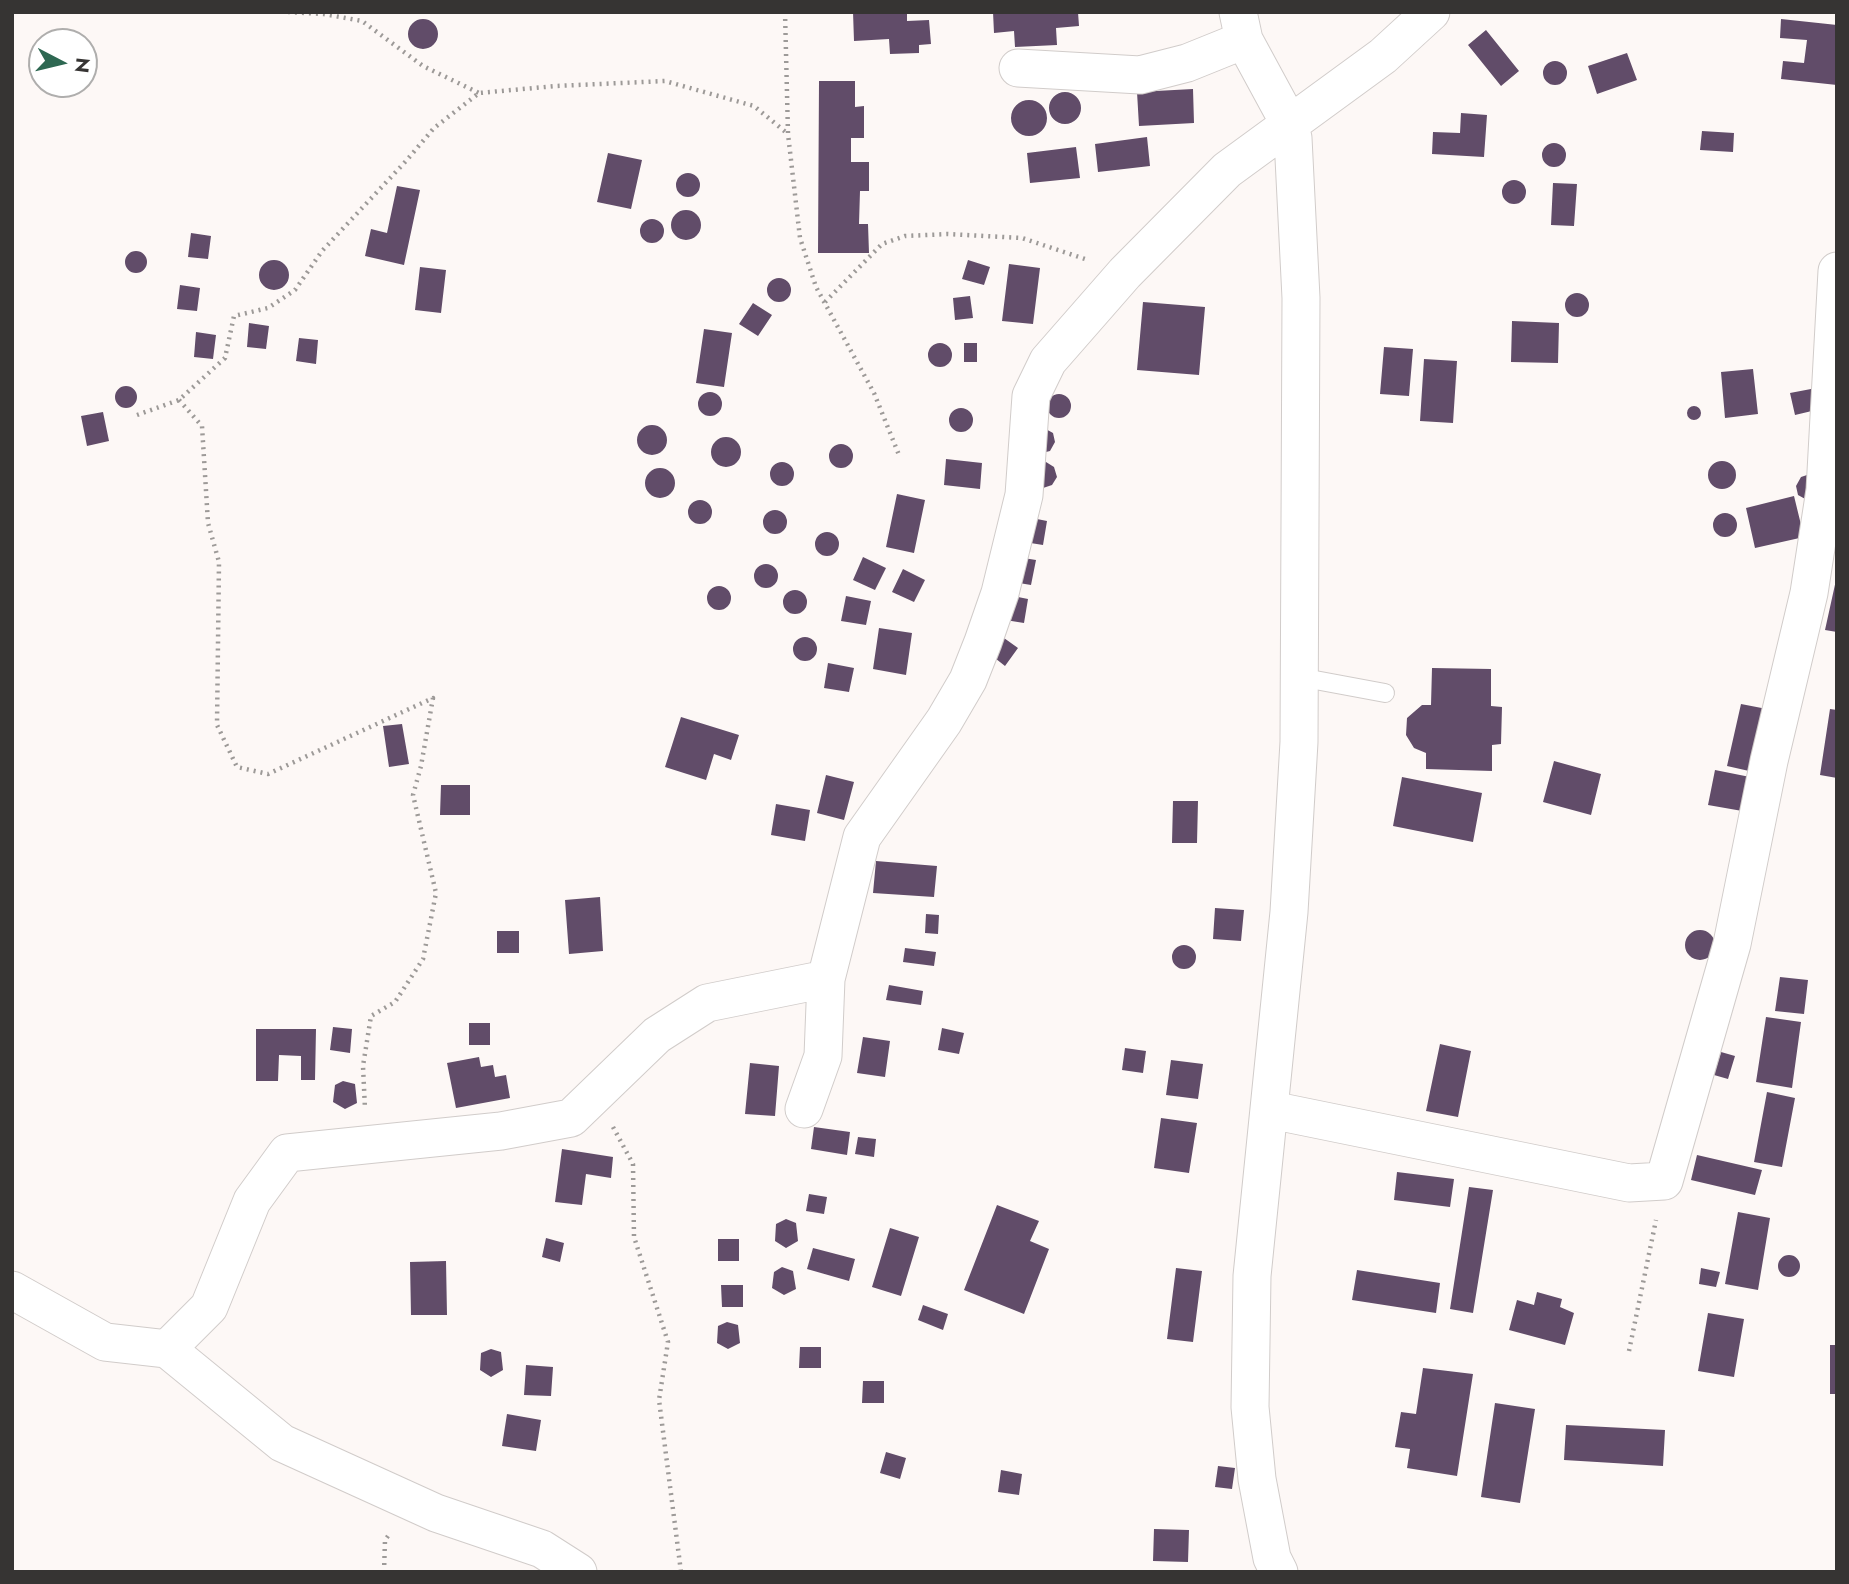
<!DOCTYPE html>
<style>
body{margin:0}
#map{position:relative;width:1849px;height:1584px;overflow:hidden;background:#fdf8f6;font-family:Jost,sans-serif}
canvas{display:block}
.frame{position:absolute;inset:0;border:14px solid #363433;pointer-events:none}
.north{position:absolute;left:28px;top:28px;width:70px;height:70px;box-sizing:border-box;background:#fff;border:2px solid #afaead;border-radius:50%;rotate:97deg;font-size:19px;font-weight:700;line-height:28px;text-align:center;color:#363433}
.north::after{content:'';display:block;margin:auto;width:24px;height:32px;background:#2e6852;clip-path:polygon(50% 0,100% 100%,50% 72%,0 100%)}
</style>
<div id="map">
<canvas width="1849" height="1584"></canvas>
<div class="frame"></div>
<div class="north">N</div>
</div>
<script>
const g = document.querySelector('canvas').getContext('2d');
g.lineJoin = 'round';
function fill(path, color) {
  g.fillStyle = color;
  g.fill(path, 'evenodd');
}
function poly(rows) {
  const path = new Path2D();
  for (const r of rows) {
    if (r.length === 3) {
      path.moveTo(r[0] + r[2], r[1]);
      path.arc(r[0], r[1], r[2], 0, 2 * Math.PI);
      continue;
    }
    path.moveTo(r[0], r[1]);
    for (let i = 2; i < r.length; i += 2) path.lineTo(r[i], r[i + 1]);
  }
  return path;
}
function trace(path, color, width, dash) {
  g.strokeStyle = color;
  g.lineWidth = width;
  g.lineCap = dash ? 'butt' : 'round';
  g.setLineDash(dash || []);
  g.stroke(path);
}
fill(poly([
 [853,12,907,12,907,21,929,20,931,44,919,45,919,53,890,54,889,39,854,41],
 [993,12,1078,12,1079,26,1056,28,1057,45,1015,47,1014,31,994,33],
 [423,34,15],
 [1781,19,1837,25,1837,85,1781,79,1783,61,1804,63,1807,40,1780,38],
 [1486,30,1519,71,1501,86,1468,45],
 [1627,53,1637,80,1597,94,1588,66],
 [1555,73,12],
 [819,81,855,81,855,107,864,106,864,138,851,138,851,162,869,162,869,191,860,191,859,224,868,224,869,253,818,253],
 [1193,89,1194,123,1139,126,1137,92],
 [1065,108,16],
 [1029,118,18],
 [1461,113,1487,115,1484,157,1432,154,1433,132,1460,133],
 [1702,131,1734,133,1733,152,1700,150],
 [1147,137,1150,166,1098,172,1095,144],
 [1554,155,12],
 [1076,147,1080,178,1030,183,1027,153],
 [608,153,642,160,631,209,597,202],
 [688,185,12],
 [1514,192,12],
 [1553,183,1577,184,1574,226,1551,225],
 [397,186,420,190,404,265,365,256,371,229,387,233],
 [686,225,15],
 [652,231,12],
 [191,233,211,236,208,259,188,257],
 [136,262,11],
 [274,275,15],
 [968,260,990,267,984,285,962,279],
 [1009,264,1040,268,1033,324,1002,321],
 [420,267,446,270,441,313,415,310],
 [779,290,12],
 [180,285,200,288,197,311,177,309],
 [1577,305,12],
 [970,296,973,318,955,320,953,298],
 [1143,302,1205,307,1199,375,1137,370],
 [753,303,772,315,758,336,739,324],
 [1512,321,1559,323,1558,363,1511,362],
 [249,323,269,326,266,349,247,347],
 [704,329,732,333,724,387,696,383],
 [196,332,216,335,213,359,194,357],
 [299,338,318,340,316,364,296,361],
 [940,355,12],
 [964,343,977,343,977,362,964,362],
 [1384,347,1413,349,1409,396,1380,394],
 [1424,359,1457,361,1453,423,1420,421],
 [1753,369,1758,414,1725,418,1721,372],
 [126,397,11],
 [1811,389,1816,410,1795,415,1790,393],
 [710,404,12],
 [1059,406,12],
 [1694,413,7],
 [961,420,12],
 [103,412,109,441,87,446,81,416],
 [652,440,15],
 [1044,428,1053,433,1055,442,1050,451,1042,453],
 [726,452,15],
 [841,456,12],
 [946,459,982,463,980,489,944,485],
 [1722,475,14],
 [782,474,12],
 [1046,462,1054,467,1057,477,1052,485,1043,488,1037,465],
 [660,483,15],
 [1810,474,1807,500,1798,495,1796,486,1801,477],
 [897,494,925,500,914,553,886,547],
 [1794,496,1804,537,1755,548,1746,508],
 [700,512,12],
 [775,522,12],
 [1725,525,12],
 [1022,516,1047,521,1043,545,1018,541],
 [827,544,12],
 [1011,556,1036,560,1031,585,1007,581],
 [863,557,886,568,875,590,853,580],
 [766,576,12],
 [903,569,925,580,914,602,892,592],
 [1836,580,1837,580,1837,632,1825,630],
 [719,598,12],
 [795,602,12],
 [1003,594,1028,599,1024,623,999,619],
 [846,596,871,601,866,625,841,621],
 [879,628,912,633,906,675,873,669],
 [997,633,1018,648,1005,666,986,651],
 [805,649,12],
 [828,663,854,668,849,692,824,688],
 [1432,668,1491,669,1491,706,1502,707,1501,744,1492,745,1492,771,1426,769,1426,753,1414,748,1406,735,1407,718,1422,705,1431,705],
 [1741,704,1772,710,1758,773,1727,766],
 [1830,709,1837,710,1837,778,1820,775],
 [681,717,739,735,731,760,714,754,706,780,665,767],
 [402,724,409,764,389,767,383,726],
 [1554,761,1601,774,1591,815,1543,802],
 [1715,770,1755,778,1748,812,1708,805],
 [826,775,854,782,844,820,817,813],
 [1402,777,1482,793,1473,842,1393,826],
 [441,785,470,785,470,815,440,815],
 [1173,801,1198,801,1197,843,1172,843],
 [776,804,810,810,805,841,771,835],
 [876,861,937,866,934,897,873,893],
 [600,897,603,951,569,954,565,900],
 [1215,908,1244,910,1241,941,1213,939],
 [926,914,939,915,938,934,925,933],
 [1700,945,15],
 [497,931,519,931,519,953,497,953],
 [1184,957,12],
 [905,948,936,952,934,966,903,962],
 [1780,977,1808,980,1804,1014,1775,1011],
 [889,985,923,991,921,1005,886,1000],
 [1766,1017,1801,1022,1792,1088,1756,1082],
 [469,1023,490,1023,490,1045,469,1045],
 [333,1027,352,1029,350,1053,330,1050],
 [942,1028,964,1033,959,1054,938,1050],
 [256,1029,316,1029,315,1080,301,1080,301,1056,279,1055,278,1081,256,1081],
 [863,1037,890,1041,885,1077,857,1073],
 [1440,1044,1471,1051,1458,1117,1426,1111],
 [1125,1048,1146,1051,1143,1073,1122,1070],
 [1721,1052,1735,1056,1728,1079,1714,1075],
 [479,1057,481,1067,493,1065,495,1077,506,1075,510,1098,456,1108,447,1063],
 [1171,1060,1203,1064,1198,1099,1166,1095],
 [750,1063,779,1066,775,1116,745,1114],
 [343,1081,355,1084,357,1103,345,1109,333,1102,335,1085],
 [1767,1092,1795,1098,1782,1167,1754,1162],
 [1161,1118,1197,1123,1189,1173,1154,1168],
 [814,1127,850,1132,847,1155,811,1149],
 [858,1137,876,1139,874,1157,855,1154],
 [562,1149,613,1157,611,1178,586,1174,582,1205,555,1202],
 [1697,1155,1762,1170,1755,1195,1691,1180],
 [1397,1172,1454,1179,1450,1207,1394,1200],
 [1469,1187,1493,1190,1473,1313,1450,1309],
 [809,1194,827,1197,824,1214,806,1211],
 [997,1205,1039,1221,1030,1241,1049,1249,1024,1314,964,1290],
 [1738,1212,1770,1218,1758,1290,1725,1284],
 [786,1219,796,1223,798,1241,786,1248,775,1241,776,1224],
 [890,1228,919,1237,901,1296,872,1287],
 [546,1238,564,1243,560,1262,542,1257],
 [718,1239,739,1239,739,1261,718,1261],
 [813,1248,855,1259,849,1281,807,1269],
 [1789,1266,11],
 [446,1261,447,1315,411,1315,410,1262],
 [782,1267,793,1271,796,1289,784,1295,772,1288,774,1272],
 [1176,1268,1202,1271,1193,1342,1167,1339],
 [1701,1268,1720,1272,1716,1287,1699,1284],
 [1357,1270,1440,1283,1436,1313,1352,1300],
 [721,1285,743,1285,743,1307,722,1307],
 [1537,1292,1562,1299,1560,1307,1574,1313,1565,1345,1509,1330,1517,1300,1534,1305],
 [923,1305,948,1314,943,1330,918,1320],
 [1708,1313,1744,1319,1734,1377,1698,1371],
 [727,1322,738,1325,740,1343,728,1349,717,1343,718,1326],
 [1830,1345,1837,1345,1837,1394,1830,1394],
 [800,1347,821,1347,821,1368,799,1368],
 [491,1349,501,1352,503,1370,491,1377,480,1370,481,1353],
 [526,1365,553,1367,551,1396,524,1395],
 [1423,1368,1473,1374,1457,1476,1407,1468,1410,1449,1395,1447,1401,1412,1416,1414],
 [863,1381,884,1381,884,1403,862,1403],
 [1495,1403,1535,1409,1520,1503,1481,1497],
 [507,1414,541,1420,536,1451,502,1446],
 [1566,1425,1665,1430,1663,1466,1564,1460],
 [886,1452,906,1458,900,1479,880,1473],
 [1218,1466,1235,1468,1232,1489,1215,1487],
 [1001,1470,1022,1474,1019,1495,998,1492],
 [1154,1529,1189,1530,1188,1562,1153,1561]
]), '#614c69');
const lane = poly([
 [1299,677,1385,693]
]);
const street = poly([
 [1238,12,1244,40,1289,123,1293,138,1301,298,1299,742,1289,912,1252,1276,1250,1407,1257,1479,1272,1558,1279,1572],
 [1018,68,1140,75,1187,63,1244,40],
 [804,1109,823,1056,826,979,862,837,944,721,968,680,983,642,1000,593,1024,495,1031,396,1048,361,1125,273,1227,170,1383,56,1431,12],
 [1271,1110,1629,1183,1664,1181,1732,944,1769,761,1809,593,1825,490,1837,271],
 [12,1290,105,1342,167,1349,209,1307,252,1201,287,1153,501,1131,571,1118,657,1035,707,1003,826,979],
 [167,1349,282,1443,436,1513,542,1549,578,1572]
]);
trace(lane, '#d1ccca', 20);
trace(street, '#d1ccca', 39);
trace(poly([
 [288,12,324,14,362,21,423,66,479,93],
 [785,12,788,134,800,238,816,287,874,393,899,455],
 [825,302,882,244,905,236,948,234,1022,238,1088,260],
 [179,400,202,426,208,523,219,562,217,725,237,767,268,774,433,698,421,766,413,795,436,893,423,959,395,1002,371,1016,363,1066,365,1109],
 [137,415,179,400,225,358,234,316,268,308,295,290,322,251,406,161,434,128,479,93,556,86,665,81,754,106,788,134],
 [613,1127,633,1164,634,1237,668,1342,659,1400,681,1572],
 [1629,1351,1656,1220],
 [384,1572,385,1540,391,1532]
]), '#9d9a98', 4.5, [2, 5]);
trace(lane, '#fff', 18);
trace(street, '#fff', 37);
</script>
